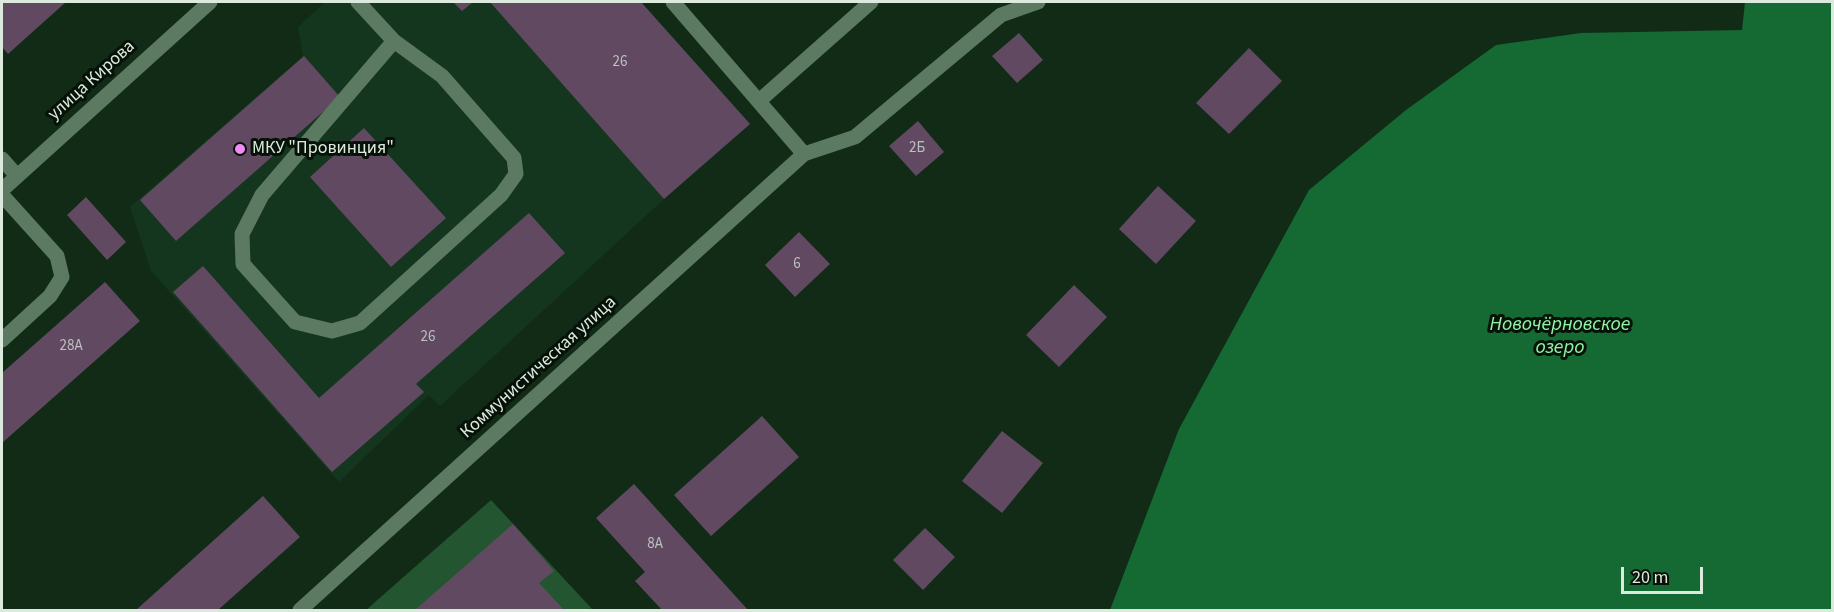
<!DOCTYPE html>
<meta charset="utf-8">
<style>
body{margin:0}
#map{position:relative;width:1834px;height:612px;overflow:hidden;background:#112b17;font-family:"Source Sans 3",sans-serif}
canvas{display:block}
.frame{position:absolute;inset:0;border:3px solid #dbeadd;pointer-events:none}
.scale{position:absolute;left:1621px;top:567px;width:82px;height:27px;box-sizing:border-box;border:3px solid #dbeadd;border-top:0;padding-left:8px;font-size:18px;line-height:21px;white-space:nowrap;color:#dbeadd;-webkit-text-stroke:4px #061108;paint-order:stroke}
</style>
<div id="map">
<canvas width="1834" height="612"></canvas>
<div class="frame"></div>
<div class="scale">20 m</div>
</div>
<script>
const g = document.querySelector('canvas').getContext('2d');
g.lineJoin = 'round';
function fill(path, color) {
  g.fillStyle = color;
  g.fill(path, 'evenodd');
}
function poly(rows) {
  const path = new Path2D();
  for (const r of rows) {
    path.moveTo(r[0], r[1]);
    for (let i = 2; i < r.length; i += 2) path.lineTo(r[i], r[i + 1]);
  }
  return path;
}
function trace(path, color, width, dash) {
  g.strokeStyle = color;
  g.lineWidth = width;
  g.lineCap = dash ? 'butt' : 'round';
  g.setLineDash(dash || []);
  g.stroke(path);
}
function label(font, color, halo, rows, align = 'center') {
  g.font = font + ' "Source Sans 3",sans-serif';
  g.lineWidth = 6;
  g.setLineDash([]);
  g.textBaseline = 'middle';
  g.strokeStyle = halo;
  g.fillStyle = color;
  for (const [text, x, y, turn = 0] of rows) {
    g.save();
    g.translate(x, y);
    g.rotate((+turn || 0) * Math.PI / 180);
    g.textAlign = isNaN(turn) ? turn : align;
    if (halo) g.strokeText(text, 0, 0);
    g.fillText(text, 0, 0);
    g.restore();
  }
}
fill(poly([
 [325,2,641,2,750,124,664,199,440,406,429,395,339,482,151,271,130,207,303,56,298,27]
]), '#15361e');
fill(poly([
 [491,500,593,610,366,610]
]), '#235630');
fill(poly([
 [1745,2,1832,2,1832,610,1110,610,1179,429,1309,190,1406,110,1496,45,1581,33,1742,30]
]), '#156932');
fill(poly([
 [2,2,66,2,8,54,2,47],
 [453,2,473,2,462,11],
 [490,2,641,2,750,124,664,199],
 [1019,33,1043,60,1017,83,992,56],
 [1249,48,1282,81,1229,134,1196,103],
 [304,56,340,97,176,241,140,200],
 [918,121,944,152,916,176,889,146],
 [364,128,446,218,391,267,310,177],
 [1158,186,1196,221,1156,264,1119,229],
 [86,197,126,242,107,260,67,215],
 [529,213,565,253,416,384,424,392,332,472,173,292,203,266,319,398],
 [799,232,830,264,795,297,765,265],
 [105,282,140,321,2,443,2,373],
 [1074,285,1107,317,1059,367,1026,335],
 [762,416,799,457,711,536,674,495],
 [1002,431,1043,463,1002,513,962,481],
 [634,484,748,610,662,610,635,581,645,572,596,518],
 [263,496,300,537,218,610,136,610],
 [513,524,554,571,539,583,564,610,415,610],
 [925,528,955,557,923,590,893,560]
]), '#614961');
trace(poly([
 [358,2,394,41,442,76,514,158,516,174,501,195,360,323,332,331,295,322,243,264,242,234,262,195,394,41],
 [673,2,804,154],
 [759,101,871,2],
 [2,159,17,176],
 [2,190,210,2],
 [2,195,57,256,62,277,50,296,2,340],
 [300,610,804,154,855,137,1001,15,1038,2]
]), '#5b7a61', 15);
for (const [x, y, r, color] of [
 [240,149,6,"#f18bf5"]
]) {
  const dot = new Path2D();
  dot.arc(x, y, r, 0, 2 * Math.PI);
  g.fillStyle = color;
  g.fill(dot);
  trace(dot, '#061108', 2);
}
label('15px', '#bcc2be', null, [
 ["26",620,63],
 ["2Б",917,149],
 ["6",797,265],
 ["26",428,338],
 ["28А",71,347],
 ["8А",655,545]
]);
label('18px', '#dbeadd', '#061108', [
 ["улица Кирова",92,81,-42],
 ["Коммунистическая улица",539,368,-42]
]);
label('18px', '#dbeadd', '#061108', [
 ["МКУ \"Провинция\"",252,149]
], 'left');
label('italic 20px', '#8ff6a6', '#061108', [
 ["Новочёрновское",1560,326],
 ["озеро",1560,349]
]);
</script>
